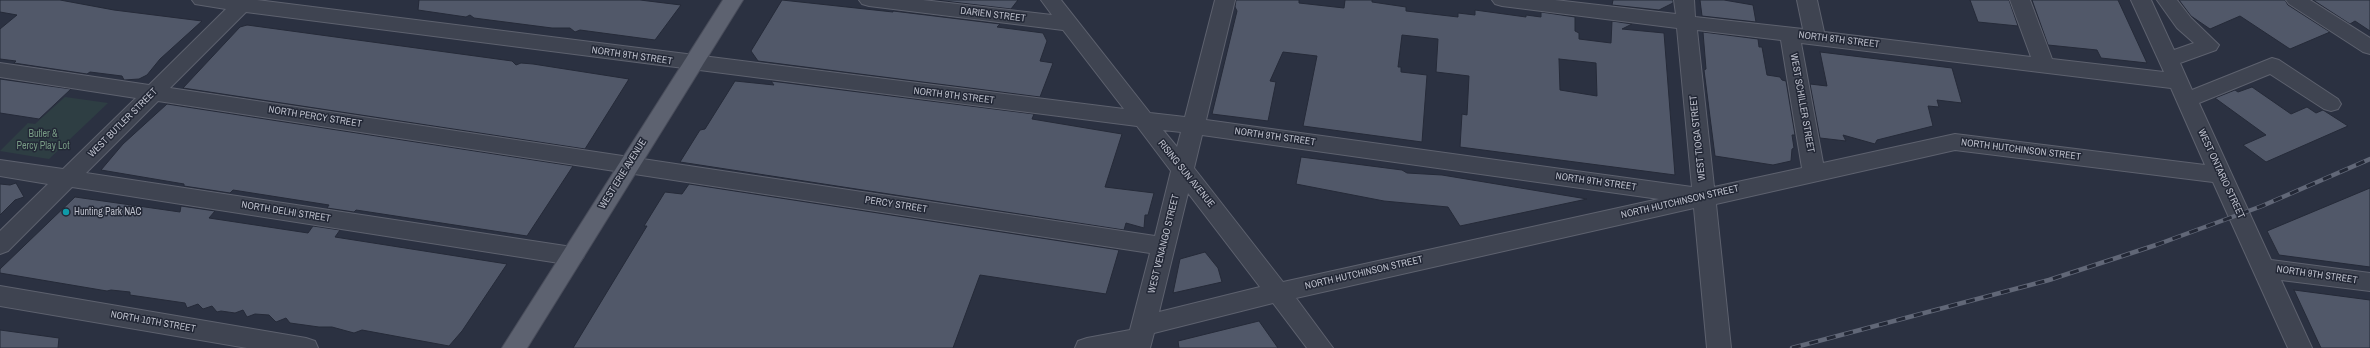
<!DOCTYPE html>
<style>
body{margin:0}
canvas{display:block;background:#2b3141}
</style>
<canvas width="2370" height="348"></canvas>
<script>
const g = document.querySelector('canvas').getContext('2d');
g.lineJoin = 'round';
function fill(path, color) {
  g.fillStyle = color;
  g.fill(path, 'evenodd');
}
function poly(rows) {
  const path = new Path2D();
  for (const r of rows) {
    path.moveTo(r[0], r[1]);
    for (let i = 2; i < r.length; i += 2) path.lineTo(r[i], r[i + 1]);
  }
  return path;
}
function trace(path, color, width, dash) {
  g.strokeStyle = color;
  g.lineWidth = width;
  g.lineCap = dash ? 'butt' : 'round';
  g.setLineDash(dash || []);
  g.stroke(path);
}
function label(font, color, halo, rows, align = 'center') {
  g.font = font + ' "Archivo Narrow",sans-serif';
  g.lineWidth = 3;
  g.setLineDash([]);
  g.textBaseline = 'middle';
  g.strokeStyle = halo;
  g.fillStyle = color;
  for (const [text, x, y, turn = 0] of rows) {
    g.save();
    g.translate(x, y);
    g.rotate((+turn || 0) * Math.PI / 180);
    g.textAlign = isNaN(turn) ? turn : align;
    if (halo) g.strokeText(text, 0, 0);
    g.fillText(text, 0, 0);
    g.restore();
  }
}
fill(poly([
 [65,97,108,103,49,159,0,151,28,123,35,124]
]), '#2e3e43');
const building = poly([
 [0,0,60,0,114,10,202,21,160,59,147,75,139,79,124,80,122,76,90,72,87,74,14,63,16,61,0,59,0,29,17,15,0,12,0,0],
 [419,0,640,0,681,5,655,40,580,30,575,32,570,28,552,28,474,18,470,15,466,17,418,10,419,0],
 [782,0,893,12,893,11,1000,24,997,27,1043,33,1047,41,1040,61,1053,63,1040,97,758,61,751,51,782,0],
 [936,0,1018,0,1011,9,936,0],
 [1236,0,1299,0,1299,3,1344,8,1345,0,1372,0,1372,2,1406,7,1406,11,1458,17,1458,13,1475,15,1475,10,1526,17,1526,15,1541,17,1541,12,1575,17,1575,31,1579,33,1579,39,1611,43,1612,21,1632,24,1622,29,1664,33,1675,175,1460,147,1462,114,1467,115,1469,76,1436,72,1438,39,1402,35,1398,67,1401,67,1401,72,1427,75,1422,142,1303,126,1317,56,1283,52,1270,81,1276,82,1268,121,1212,114,1237,11,1235,7,1236,0],
 [1559,59,1596,63,1597,96,1560,90,1559,59],
 [1613,0,1673,0,1673,3,1659,10,1612,5,1613,0],
 [1700,0,1724,0,1753,5,1756,22,1702,16,1700,0],
 [1970,0,2009,0,2018,26,1978,22,1970,0],
 [2032,0,2118,0,2147,63,2101,58,2097,50,2048,45,2032,0],
 [2179,0,2285,0,2288,5,2330,32,2290,49,2240,16,2210,29,2191,16,2179,0],
 [2313,0,2370,0,2370,31,2355,21,2350,24,2313,0],
 [247,25,512,61,516,65,521,63,533,64,629,79,585,149,183,88,240,27,247,25],
 [1703,32,1758,39,1759,47,1762,47,1767,75,1780,77,1782,80,1786,81,1795,135,1792,135,1794,148,1792,149,1791,161,1773,165,1715,156,1704,70,1706,69,1703,32],
 [1820,52,1952,68,1962,103,1937,100,1939,107,1928,106,1933,126,1877,140,1875,144,1843,135,1846,141,1820,138,1810,84,1827,86,1820,52],
 [0,79,71,89,39,119,0,113,0,79],
 [735,81,774,85,771,81,1034,114,1032,119,1122,134,1105,187,1154,193,1148,215,1145,215,1144,228,1126,223,1124,230,680,162,700,130,705,129,735,81],
 [2252,87,2291,114,2307,107,2316,113,2323,110,2348,126,2266,162,2243,145,2266,135,2215,98,2235,90,2238,92,2252,87],
 [167,104,573,166,527,236,356,210,354,212,327,208,329,205,233,190,230,193,184,186,184,184,101,170,123,144,167,104],
 [1301,157,1402,170,1407,173,1442,175,1587,199,1460,226,1448,207,1384,201,1296,184,1301,157],
 [16,183,24,197,15,200,0,215,0,184,10,185,16,183],
 [689,184,1119,250,1106,294,980,275,953,348,573,348,647,226,644,226,665,192,682,194,689,184],
 [2370,188,2370,267,2279,255,2267,231,2370,188],
 [75,197,180,212,181,206,215,211,209,218,308,233,313,226,340,230,335,237,507,264,462,331,449,346,362,330,354,333,332,327,319,327,290,323,286,318,276,322,269,315,255,314,247,317,243,310,235,313,221,311,217,312,212,306,203,309,198,304,187,308,185,303,130,295,130,292,111,290,107,291,0,273,0,269,75,197],
 [1205,252,1218,268,1222,282,1173,293,1180,259,1205,252],
 [2294,290,2370,300,2370,348,2321,348,2294,290],
 [1259,321,1278,348,1179,348,1178,341,1259,321],
 [0,330,59,338,58,348,0,348,0,330]
]);
fill(building, '#515869');
trace(building, '#252a38', 1);
const minor = poly([
 [192,0,257,0,1124,109,1063,30,869,6,862,4,859,0,923,0,1052,15,1041,0,1061,0,1150,113,1185,117,1215,0,1235,0,1206,120,1692,187,1677,28,1502,6,1495,4,1492,0,1555,0,1676,14,1674,0,1694,0,1695,17,1803,29,1797,0,1817,0,1824,32,2031,57,2010,0,2030,0,2052,59,2164,72,2131,0,2151,0,2174,50,2194,43,2177,28,2157,0,2177,0,2191,18,2219,45,2216,50,2180,63,2192,90,2272,58,2279,60,2338,99,2341,104,2338,109,2331,111,2324,109,2270,74,2199,103,2271,260,2370,273,2370,291,2281,280,2312,348,2288,348,2213,182,1955,150,1716,204,1731,348,1707,348,1694,208,1296,298,1333,348,1307,348,1273,303,1154,333,1150,348,1075,348,1078,341,1087,338,1130,330,1150,253,158,101,86,173,572,247,580,250,584,256,580,262,572,265,72,187,8,251,0,254,0,231,48,184,0,176,0,160,63,169,136,98,0,77,0,63,149,85,226,9,195,4,192,0],
 [246,12,1137,126,1171,171,1155,236,170,88,246,12],
 [1697,30,1781,40,1802,168,1714,187,1697,30],
 [1801,43,2171,88,2205,165,1955,134,1823,163,1801,43],
 [1163,130,1181,132,1177,147,1163,130],
 [1202,135,1659,199,1283,282,1194,168,1202,135],
 [1188,193,1260,287,1159,312,1188,193],
 [2286,0,2310,0,2370,38,2370,54,2363,52,2289,4,2286,0],
 [0,286,306,338,315,341,318,348,247,348,0,306,0,286]
]);
const major = poly([
 [723,0,743,0,527,348,502,348,723,0]
]);
trace(minor, '#5d616e', 2);
trace(major, '#484c5a', 2);
fill(minor, '#3f4451');
fill(major, '#5d6270');
const rail = poly([
 [1792,348,2049,280,2156,245,2262,206,2370,159]
]);
trace(rail, '#616777', 4.5);
trace(rail, '#232836', 3, [9]);
for (const [x, y, r, color] of [
 [66,212,4,"#0f9aa8"]
]) {
  const dot = new Path2D();
  dot.arc(x, y, r, 0, 2 * Math.PI);
  g.fillStyle = color;
  g.fill(dot);
  trace(dot, '#232836', 1.5);
}
label('10px', '#bcbfcb', '#232836', [
 ["DARIEN STREET",993,15,7],
 ["NORTH 8TH STREET",1839,40,7],
 ["NORTH 9TH STREET",632,56,8],
 ["NORTH 9TH STREET",954,96,7],
 ["WEST SCHILLER STREET",1802,103,80],
 ["NORTH PERCY STREET",315,117,9],
 ["WEST BUTLER STREET",123,123,-45],
 ["NORTH 9TH STREET",1275,137,8],
 ["WEST TIOGA STREET",1698,138,-96],
 ["NORTH HUTCHINSON STREET",2021,150,7],
 ["WEST ERIE AVENUE",623,174,-58],
 ["RISING SUN AVENUE",1186,174,51],
 ["WEST ONTARIO STREET",2221,174,65],
 ["NORTH 9TH STREET",1596,182,8],
 ["NORTH HUTCHINSON STREET",1680,202,-13],
 ["PERCY STREET",896,205,9],
 ["NORTH DELHI STREET",286,212,9],
 ["WEST VENANGO STREET",1164,244,-76],
 ["NORTH HUTCHINSON STREET",1364,273,-13],
 ["NORTH 9TH STREET",2317,275,8],
 ["NORTH 10TH STREET",153,322,10]
]);
label('10px', '#769983', '#232836', [
 ["Butler &",43,134],
 ["Percy Play Lot",43,146]
]);
label('10px', '#bcbfcb', '#232836', [
 ["Hunting Park NAC",74,212]
], 'left');
</script>
